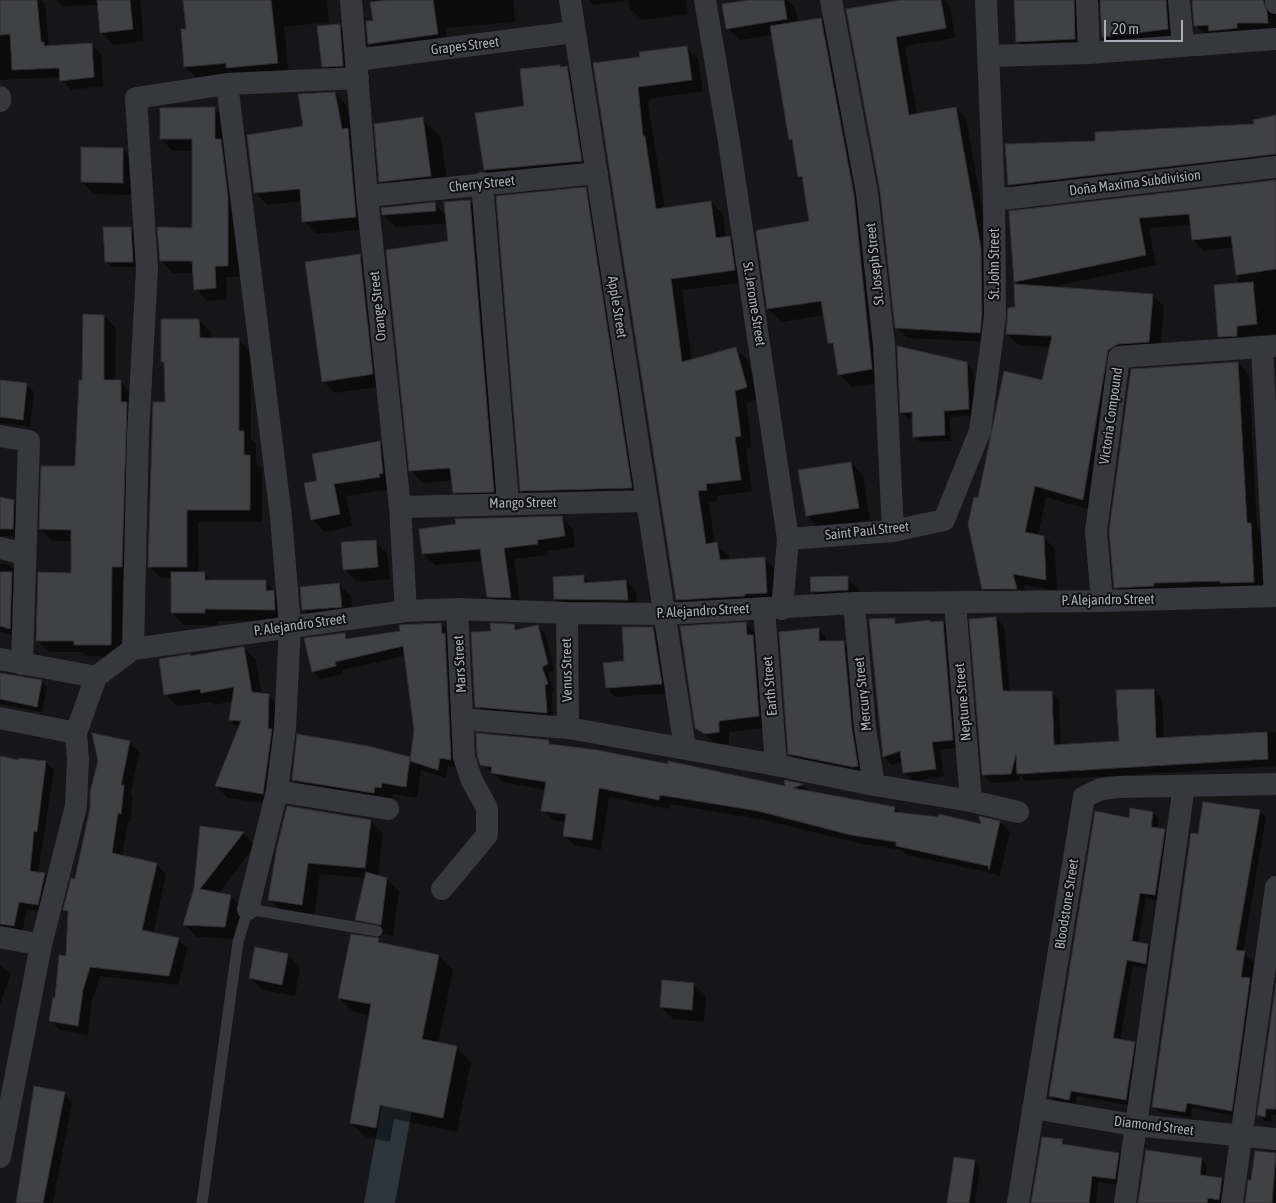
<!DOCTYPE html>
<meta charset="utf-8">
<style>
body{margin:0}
#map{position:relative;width:1276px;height:1203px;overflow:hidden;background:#161618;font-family:"Asap Condensed",sans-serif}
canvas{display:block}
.scale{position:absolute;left:1104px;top:20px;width:79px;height:22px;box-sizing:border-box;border:2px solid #a8adb8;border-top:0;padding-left:6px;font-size:15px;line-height:18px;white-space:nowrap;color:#a8adb8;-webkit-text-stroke:4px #111113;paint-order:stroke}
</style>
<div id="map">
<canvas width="1276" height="1203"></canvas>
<div class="scale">20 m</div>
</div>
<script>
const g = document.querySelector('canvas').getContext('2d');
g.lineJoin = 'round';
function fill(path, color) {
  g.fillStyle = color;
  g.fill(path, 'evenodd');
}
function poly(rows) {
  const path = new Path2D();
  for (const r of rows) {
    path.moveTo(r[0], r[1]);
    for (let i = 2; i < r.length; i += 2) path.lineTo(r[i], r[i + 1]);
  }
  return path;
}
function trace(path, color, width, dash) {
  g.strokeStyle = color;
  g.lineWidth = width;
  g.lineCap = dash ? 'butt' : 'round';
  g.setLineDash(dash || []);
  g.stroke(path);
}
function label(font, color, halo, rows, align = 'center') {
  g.font = font + ' "Asap Condensed",sans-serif';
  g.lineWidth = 4;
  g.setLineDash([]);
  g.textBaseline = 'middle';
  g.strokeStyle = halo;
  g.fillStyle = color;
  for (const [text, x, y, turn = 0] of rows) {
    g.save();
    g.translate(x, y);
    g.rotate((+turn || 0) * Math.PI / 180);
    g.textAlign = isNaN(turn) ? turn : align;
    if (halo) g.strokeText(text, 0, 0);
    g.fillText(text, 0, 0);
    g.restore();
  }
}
fill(poly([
 [384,1093,414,1099,395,1203,364,1203]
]), '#2c353c');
fill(poly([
 [0,0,41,0,45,4,49,47,92,45,101,54,103,86,71,90,61,77,0,80],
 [56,0,140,0,144,41,114,45,101,32,98,5,62,6],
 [184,0,327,0,329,22,284,27,289,75,198,79,185,67,187,30],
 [232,61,232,63,195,67,195,65],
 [372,0,513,0,515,22,446,28,448,45,381,55,369,43,374,22],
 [589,0,686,0,688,14,642,20,630,9,629,0,594,5],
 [757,0,787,0,795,8,798,23,820,19,834,32,885,382,852,387,839,374,835,348,830,343,825,315,782,322,768,309,810,222,804,181,799,176,794,143,790,139,773,35,740,40,727,28],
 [912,0,944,0,950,6,955,38,905,46,917,115,956,108,966,118,991,259,989,342,907,338,897,328,881,190,847,10],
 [1015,0,1276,0,1276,37,1211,40,1196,26,1192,2,1186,4,1183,43,1118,51,1103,36,1101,2,1094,4,1090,54,1032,56,1018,42],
 [339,25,352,38,355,77,335,78,323,66],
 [686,47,698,59,703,91,649,99,648,104,665,209,711,202,723,214,726,238,729,237,741,249,746,282,682,290,692,361,736,348,748,360,758,399,746,403,752,448,746,448,752,491,717,496,718,501,709,503,715,544,729,556,729,560,764,558,776,570,778,604,689,612,677,600,594,64,641,58],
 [559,66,566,67,579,80,593,173,498,182,485,170,526,107],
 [335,93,347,106,368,229,316,234,304,221,302,201,267,205,255,192,305,127],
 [214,108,226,120,239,210,240,277,226,277,227,299,207,301,196,289,194,273,173,273,161,261,194,229,194,151,173,151,161,139],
 [1276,116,1276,167,1021,197,1009,185,1097,142,1256,125],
 [422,119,441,137,449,194,399,200,380,181],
 [123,149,135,161,135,195,94,194,82,182],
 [1276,185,1276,334,1247,336,1247,346,1230,347,1220,336,1239,285,1234,247,1204,251,1193,240,1191,225,1149,228,1156,265,1051,287,1152,295,1164,306,1160,353,1130,355,1095,511,1046,497,1038,536,1043,537,1055,549,1057,591,1024,585,1027,600,995,600,983,588,979,499,1043,381,1051,347,1019,345,1007,334,1017,308,1019,285,1015,281,1011,212],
 [585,189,598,202,644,501,534,503,521,490],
 [470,201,482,214,506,503,466,504,454,492,453,480,423,483,411,471,450,242,448,223,396,227,383,215,435,204,447,216],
 [131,228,137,234,139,267,112,267,106,261],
 [359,255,372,267,384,386,335,393,323,381],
 [104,316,116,328,115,382,121,382,132,393,133,578,123,578,122,657,86,656,83,652,49,652,37,640,72,574,72,541,52,541,41,529,76,468,83,381],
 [199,320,211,332,211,339,238,339,251,352,251,439,256,444,256,463,262,468,262,522,198,522,199,573,204,573,213,582,266,582,278,594,287,621,217,621,217,625,184,625,172,613,172,578,161,578,149,566,166,404,166,365,162,361],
 [966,363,973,370,975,415,950,417,951,441,920,442,914,436,913,418,908,419,902,412],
 [1238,363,1249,375,1257,527,1266,535,1265,593,1127,599,1115,587],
 [0,381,26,385,34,392,30,427,0,423],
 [379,442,392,455,391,489,346,496,352,526,325,532,312,519,318,482],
 [851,463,863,475,870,520,819,528,807,515],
 [0,499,13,502,21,509,20,537,0,536],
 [561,517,573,529,575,547,548,551,548,555,514,559,521,609,499,608,488,596,483,561,435,565,423,554],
 [375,541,387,553,390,579,357,582,345,569],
 [0,563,10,565,18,573,18,636,0,632],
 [583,576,591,583,626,581,636,591,637,610,566,609,556,599],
 [847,578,860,590,860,602,824,604,812,592],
 [338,584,351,596,353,619,315,621,303,609],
 [996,618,1004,626,1010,693,1051,692,1059,700,1061,745,1120,742,1154,690,1162,698,1164,739,1276,732,1276,766,1026,781,1020,775,1019,781,991,783,983,775],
 [894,619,900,625,943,622,951,631,961,747,940,750,944,776,913,781,904,772,901,762,892,765,884,757,870,620],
 [441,624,449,632,459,768,448,766,446,778,421,770,417,798,393,794,392,798,304,791,293,780,410,758,412,760,415,730,405,656,342,670,343,674,321,679,313,671,344,634,350,639],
 [746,624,757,635,770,727,729,732,729,743,717,745,696,727],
 [514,625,519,631,538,626,545,633,554,671,548,673,554,691,552,692,553,719,483,713,476,706,493,632],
 [653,628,661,637,670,693,615,697,607,688],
 [818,629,826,637,826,642,844,642,851,650,865,773,797,761,790,754],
 [244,648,256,660,262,695,268,696,281,708,275,805,228,798,216,786,239,729,230,720,233,701,214,705,211,702,177,706,165,694,190,656,191,657],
 [0,673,41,681,47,687,42,712,0,704],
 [548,741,553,746,786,788,785,782,803,785,810,792,895,808,901,814,982,826,1000,822,1010,832,999,878,996,874,907,855,902,850,862,844,769,821,670,804,668,809,609,797,601,850,574,845,564,835,566,822,553,820,543,810,546,790,503,782,482,764],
 [130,742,139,752,131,794,133,796,130,823,128,822,122,857,156,864,166,874,153,934,178,939,188,949,178,985,100,976,92,1001,88,1035,60,1030,51,1021,67,957,69,914,65,909],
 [0,757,20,762,45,762,54,770,38,873,45,875,53,883,46,913,27,909,22,934,0,931],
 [1260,811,1266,817,1243,952,1258,966,1237,1116,1192,1108,1191,1118,1159,1112,1153,1106,1199,835],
 [1153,813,1159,819,1158,829,1164,830,1170,836,1161,901,1146,898,1138,943,1148,945,1154,951,1152,969,1133,966,1120,1040,1134,1043,1140,1049,1132,1106,1077,1096,1075,1105,1056,1102,1050,1096,1130,819],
 [370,821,383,833,378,877,387,879,399,891,393,936,368,931,356,919,366,878,320,874,314,916,282,912,270,899,278,847],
 [243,833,255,845,218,894,230,896,243,908,237,939,197,937,185,925,195,888],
 [378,939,383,944,439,956,453,970,438,1044,456,1047,471,1062,457,1132,394,1119,390,1142,366,1137,351,1123,371,1016,354,1012,339,998],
 [256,949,288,955,300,967,295,996,262,990,250,977],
 [0,965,11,974,0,1004],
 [693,984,706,996,704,1022,673,1019,661,1007],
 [1276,1037,1276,1115,1272,1115,1271,1122,1265,1121,1259,1115],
 [35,1088,64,1094,72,1102,53,1203,15,1203],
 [1062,1141,1068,1146,1118,1154,1125,1161,1121,1185,1098,1182,1096,1203,1032,1203],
 [1256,1152,1276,1155,1276,1203,1247,1203,1252,1182],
 [1201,1159,1207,1166,1206,1177,1222,1179,1228,1185,1225,1203,1140,1203],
 [975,1162,980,1167,975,1203,948,1203]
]), '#0007');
const building = poly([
 [0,0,37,0,41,42,44,42,44,46,92,43,94,77,60,81,59,68,12,70,10,34,0,35,0,0],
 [97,0,130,0,133,29,100,33,97,0],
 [183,0,271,0,278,63,226,68,226,63,184,67,181,29,186,29,183,0],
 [386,0,433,0,438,34,368,44,366,21,373,21,370,2,386,0],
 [749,0,784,0,787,19,726,29,722,4,749,0],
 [900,0,941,0,946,28,896,37,909,115,956,107,981,248,982,315,980,333,895,328,880,191,846,9,900,0],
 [1014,0,1074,0,1075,39,1016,42,1014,0],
 [1100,0,1166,0,1168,29,1102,37,1100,0],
 [1192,0,1263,0,1267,12,1268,23,1237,23,1237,28,1209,31,1208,25,1194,26,1192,0],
 [821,18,854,195,872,369,838,375,833,343,828,343,821,301,767,309,756,232,758,230,809,221,802,176,798,177,792,139,789,140,770,26,821,18],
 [340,24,343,66,322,67,317,26,340,24],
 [687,46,692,80,638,87,643,136,645,136,656,209,711,201,716,238,730,236,735,270,671,279,682,362,736,347,747,387,735,391,741,436,735,437,741,480,706,484,707,490,698,491,706,544,717,542,720,560,765,557,767,593,745,594,745,596,676,600,593,63,640,57,639,52,687,46],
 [560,65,560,67,567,66,582,161,484,170,475,113,524,106,520,69,560,65],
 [335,92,342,129,348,128,356,217,302,222,300,189,254,193,247,135,303,126,298,94,335,92],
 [215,107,215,139,221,139,228,197,228,266,215,266,216,288,194,290,192,261,160,261,157,227,192,228,192,139,160,139,160,108,215,107],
 [1276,115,1276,154,1008,185,1005,144,1095,141,1095,132,1254,124,1253,120,1276,115],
 [423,117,431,176,379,182,374,124,423,117],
 [81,147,123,148,123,183,81,182,81,147],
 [1276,180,1276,269,1236,275,1231,236,1192,240,1189,214,1139,218,1146,255,1014,282,1009,211,1276,180],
 [586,187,632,488,520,491,496,196,586,187],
 [470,200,494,492,453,493,450,468,409,471,386,250,448,241,444,202,470,200],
 [435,202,436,211,382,215,381,208,435,202],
 [103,227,131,227,133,262,105,262,103,227],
 [360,254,373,374,322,382,305,262,360,254],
 [1253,282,1257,324,1237,326,1237,336,1218,337,1214,285,1253,282],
 [1014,284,1153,294,1149,342,1118,344,1108,350,1083,500,1035,486,1025,532,1044,536,1046,580,1013,574,1017,589,982,589,968,524,974,497,978,498,1004,371,1042,380,1052,336,1006,334,1008,308,1015,307,1014,284],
 [83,314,104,315,104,380,121,380,121,402,127,402,122,567,112,567,111,645,74,645,74,641,36,641,38,572,71,573,71,530,39,529,41,466,75,466,79,380,82,380,83,314],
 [161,319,199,319,200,338,239,338,239,431,244,431,244,455,250,455,250,510,187,510,187,567,148,567,153,402,165,402,164,362,161,362,161,319],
 [897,346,967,362,969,409,944,411,945,435,913,437,912,412,900,413,897,346],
 [1238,362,1247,523,1251,523,1254,582,1220,583,1220,581,1154,583,1154,586,1114,588,1109,531,1131,369,1238,362],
 [0,380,27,383,23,420,0,417,0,380],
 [380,441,383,473,379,474,380,477,334,484,340,514,311,520,304,483,317,481,312,454,380,441],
 [851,462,859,508,806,516,798,470,851,462],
 [0,497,14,500,13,529,0,529,0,497],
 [562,516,565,536,537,540,538,544,504,548,511,598,487,597,480,549,422,554,419,529,456,524,455,519,562,516],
 [376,540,378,567,343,570,341,542,376,540],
 [0,572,12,572,10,629,0,626,0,572],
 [171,572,205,572,205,580,266,580,266,591,274,590,275,610,205,609,205,613,171,613,171,572],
 [584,575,584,583,626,580,628,600,554,599,553,577,584,575],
 [848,576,848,590,811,592,810,577,848,576],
 [339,583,342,607,302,610,300,587,339,583],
 [996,617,1003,691,1052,691,1054,745,1119,741,1116,690,1154,689,1156,738,1267,732,1268,759,1017,774,1016,754,1011,774,982,775,969,619,996,617],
 [895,618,895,624,930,620,930,622,943,621,953,740,932,742,936,769,903,773,900,751,883,757,869,619,895,618],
 [746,622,747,635,753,635,759,716,719,721,719,732,705,734,695,728,680,626,746,622],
 [441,623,442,634,445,633,451,760,440,758,438,770,410,761,414,730,403,646,335,662,336,666,312,672,304,638,345,633,346,639,400,631,399,625,441,623],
 [490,623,514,624,515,630,538,625,548,664,542,667,548,684,545,685,547,713,475,707,471,632,491,631,490,623],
 [622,627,653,627,662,684,606,688,603,663,624,661,622,627],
 [819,628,819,641,844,641,852,729,858,766,853,767,788,754,779,632,819,628],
 [241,647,244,647,252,692,269,694,268,729,272,729,263,794,215,786,241,721,229,720,234,687,201,693,200,689,164,695,159,659,190,654,190,656,241,647],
 [0,673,42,680,37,707,0,699,0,673],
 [92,733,130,741,121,785,124,785,121,814,118,813,112,853,157,863,142,930,179,938,169,976,90,967,83,990,78,1026,49,1021,53,997,55,998,59,955,66,956,68,911,63,910,71,878,75,879,90,808,90,793,98,761,92,733],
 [476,733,549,740,549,744,597,750,668,764,668,761,785,786,784,780,804,784,793,788,895,807,894,812,938,817,939,814,981,824,979,816,1000,821,989,870,988,866,896,846,896,842,851,835,758,811,660,795,659,800,599,788,592,840,563,836,566,814,541,811,546,782,491,773,492,767,480,765,477,755,476,733],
 [297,734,368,746,410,757,406,787,382,783,381,788,375,787,374,793,292,780,297,734],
 [0,756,19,760,19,758,46,761,37,832,34,831,30,871,45,873,38,905,19,902,14,926,0,924,0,756],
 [1203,802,1260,810,1236,950,1245,951,1241,977,1250,978,1232,1111,1187,1103,1185,1112,1152,1107,1191,833,1198,834,1203,802],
 [287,806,371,820,365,868,308,863,302,905,268,900,277,847,287,806],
 [1130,808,1153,812,1151,827,1165,829,1155,895,1140,893,1132,941,1148,944,1146,964,1127,960,1113,1038,1135,1042,1126,1100,1071,1091,1069,1100,1049,1096,1095,811,1129,818,1130,808],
 [200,826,244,832,200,889,231,895,225,927,183,925,194,888,200,826],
 [366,872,387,878,381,925,355,920,366,872],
 [351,934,379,938,378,942,439,955,422,1039,457,1046,443,1118,380,1105,376,1128,350,1123,371,1004,338,998,351,934],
 [255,947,288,954,282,985,249,978,255,947],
 [662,980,694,983,692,1010,660,1007,662,980],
 [1276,983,1276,1109,1266,1109,1265,1117,1257,1115,1276,983],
 [34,1086,65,1092,43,1203,16,1203,34,1086],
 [1042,1137,1063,1139,1062,1144,1119,1153,1115,1179,1092,1176,1089,1203,1031,1203,1042,1137],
 [1146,1150,1202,1158,1200,1175,1222,1178,1219,1200,1208,1198,1207,1203,1138,1203,1146,1150],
 [1255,1151,1276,1153,1272,1203,1245,1203,1248,1180,1251,1180,1255,1151],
 [954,1157,975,1160,969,1203,947,1203,954,1157]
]);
fill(building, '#404145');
trace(building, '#303034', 1);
trace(poly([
 [202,1203,238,942,248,909,377,931]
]), '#37383d', 11);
trace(poly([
 [351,0,367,196,400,507,406,611],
 [570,0,685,748],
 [705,0,729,142,788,539,782,609],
 [831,0,867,193,884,345,893,531],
 [1087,0,1089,53],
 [1179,0,1183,46],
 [1276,0,1276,3],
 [989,56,1089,53,1276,39],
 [356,60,574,32],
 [227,84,281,517,290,626,285,728,277,791,248,909],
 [0,97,0,101],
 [482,183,508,503],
 [367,196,597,173],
 [994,200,1276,167],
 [1262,347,1275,596],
 [0,436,29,441,22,664],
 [400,507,647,501],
 [788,539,893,531,944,520,980,431,995,316,994,200,986,0],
 [0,548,25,554],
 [1102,601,1096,531,1119,357,1276,346],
 [854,603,865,728,874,785],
 [955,603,971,801],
 [764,608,776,765],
 [567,613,568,728],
 [133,649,138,434,147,269,136,98,227,84,358,78],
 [0,659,96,677,133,649,406,611,457,609,567,613,666,614,854,603,1102,601,1276,596],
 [0,718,76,733],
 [462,719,568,728,776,765,874,785,971,801,1018,812],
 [277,791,388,809],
 [442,889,487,835,487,808,472,781,464,757,457,609],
 [0,937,41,945],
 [1033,1108,1134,1125,1276,1139],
 [0,1157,41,945,76,806,78,759,76,733,96,677],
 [1018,1203,1084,797,1101,789,1119,787,1276,784],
 [1125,1203,1184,786],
 [1232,1203,1276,887]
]), '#37383d', 22);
label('14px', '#a8adb8', '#111113', [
 ["Grapes Street",465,46,-7],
 ["Doña Maxima Subdivision",1135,183,-7],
 ["Cherry Street",482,184,-6],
 ["St. Joseph Street",875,264,-96],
 ["St. John Street",995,264,-90],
 ["St. Jerome Street",754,304,81],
 ["Orange Street",378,306,-96],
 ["Apple Street",617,307,81],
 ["Victoria Compound",1111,416,-82],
 ["Mango Street",523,503,-1],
 ["Saint Paul Street",867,531,-6],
 ["P. Alejandro Street",1108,600,-1],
 ["P. Alejandro Street",703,611,-3],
 ["P. Alejandro Street",300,625,-8],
 ["Mars Street",460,664,-93],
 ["Venus Street",567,670,-91],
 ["Earth Street",770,686,-95],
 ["Mercury Street",863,694,-96],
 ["Neptune Street",963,702,-95],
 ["Bloodstone Street",1067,904,-81],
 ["Diamond Street",1154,1126,7]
]);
</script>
